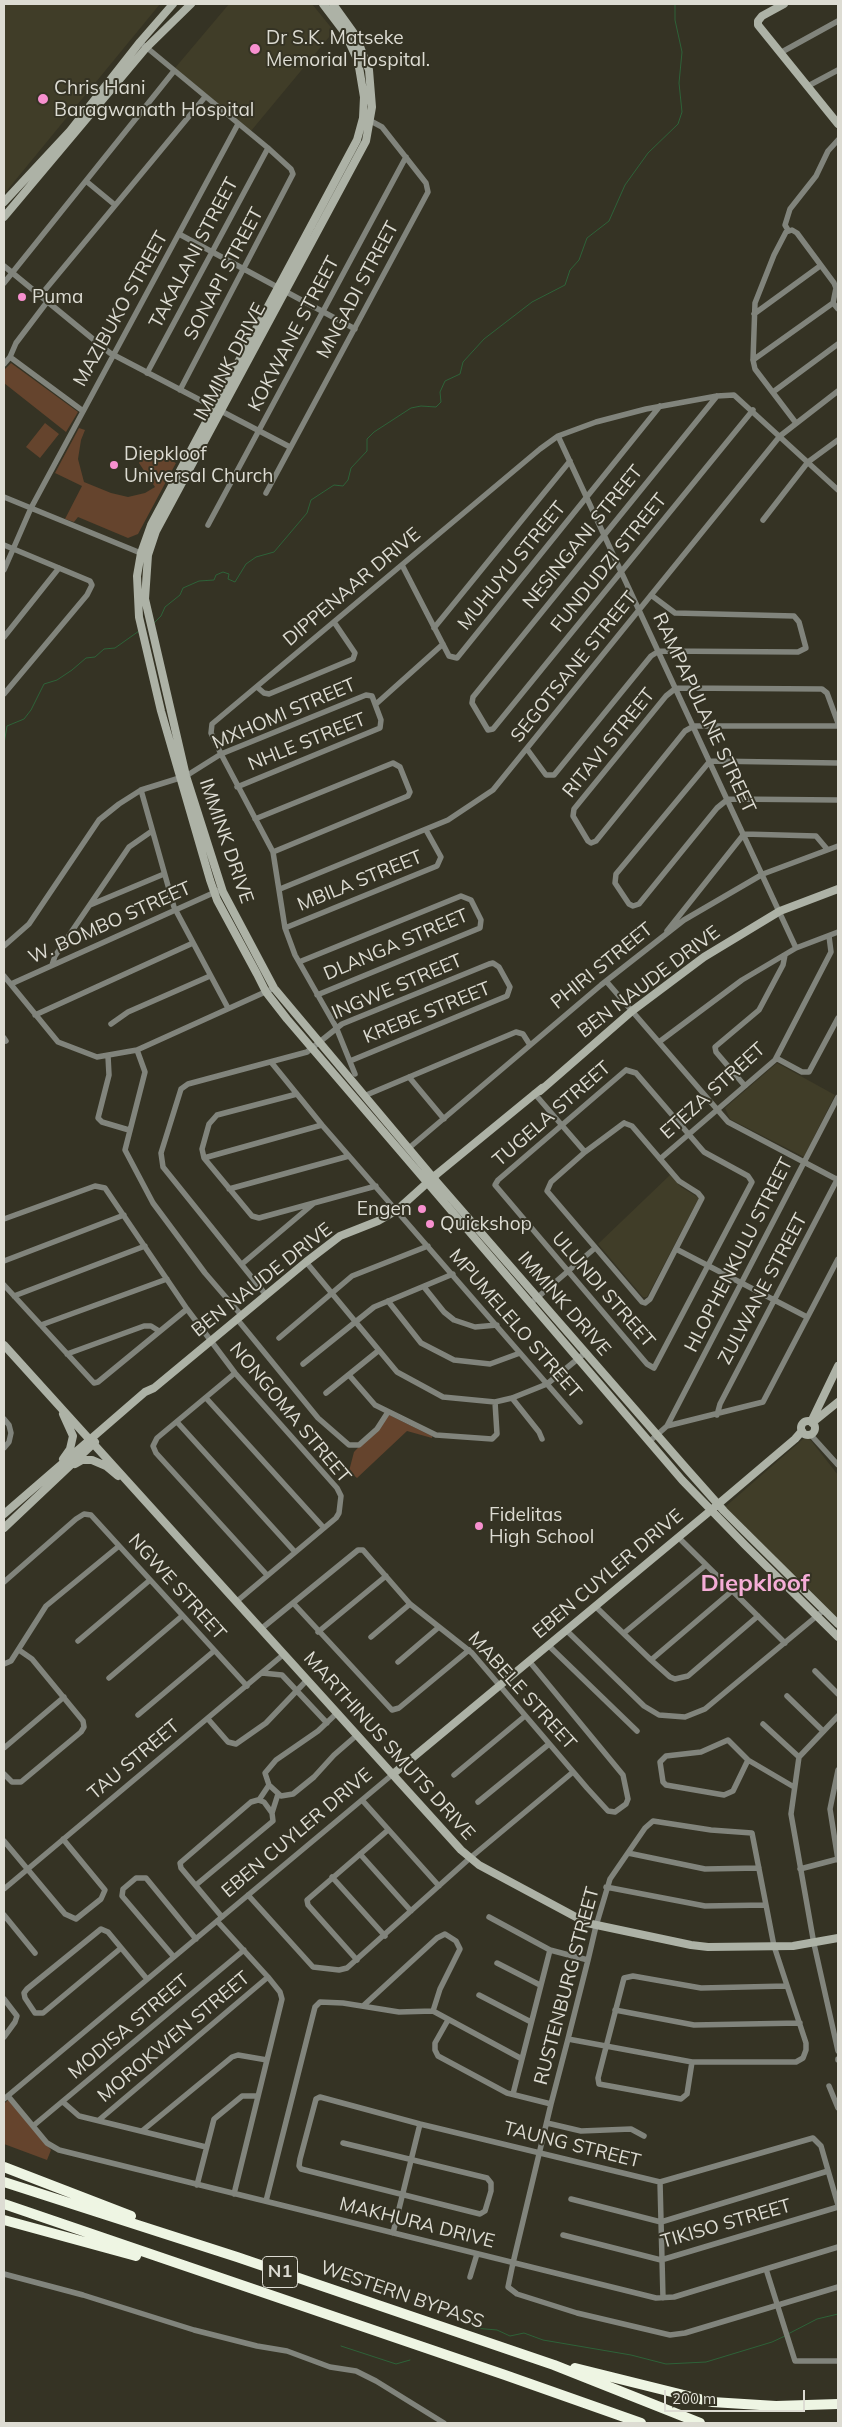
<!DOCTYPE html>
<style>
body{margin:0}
#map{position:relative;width:842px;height:2427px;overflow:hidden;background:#353324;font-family:Mulish,sans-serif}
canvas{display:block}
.frame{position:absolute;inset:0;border:5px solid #dddcd3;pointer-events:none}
.scale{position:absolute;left:664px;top:2390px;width:141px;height:22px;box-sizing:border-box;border:2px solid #dddcd3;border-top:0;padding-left:6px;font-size:15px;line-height:18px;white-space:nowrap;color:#dddcd3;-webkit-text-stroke:4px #353324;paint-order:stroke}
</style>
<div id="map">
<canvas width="842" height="2427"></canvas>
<div class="frame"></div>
<div class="scale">200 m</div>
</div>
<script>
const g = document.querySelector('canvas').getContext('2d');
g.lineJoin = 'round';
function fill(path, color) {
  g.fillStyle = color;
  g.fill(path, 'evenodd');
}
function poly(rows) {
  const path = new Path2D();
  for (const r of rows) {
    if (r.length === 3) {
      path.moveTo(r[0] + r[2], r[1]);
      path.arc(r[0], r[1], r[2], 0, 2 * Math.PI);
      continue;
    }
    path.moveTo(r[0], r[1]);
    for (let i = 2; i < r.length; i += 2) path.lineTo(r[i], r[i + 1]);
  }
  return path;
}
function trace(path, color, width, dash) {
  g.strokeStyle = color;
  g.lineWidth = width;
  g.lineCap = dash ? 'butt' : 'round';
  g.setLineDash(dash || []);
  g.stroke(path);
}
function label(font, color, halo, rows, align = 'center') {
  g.font = font + ' Mulish,sans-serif';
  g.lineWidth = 4;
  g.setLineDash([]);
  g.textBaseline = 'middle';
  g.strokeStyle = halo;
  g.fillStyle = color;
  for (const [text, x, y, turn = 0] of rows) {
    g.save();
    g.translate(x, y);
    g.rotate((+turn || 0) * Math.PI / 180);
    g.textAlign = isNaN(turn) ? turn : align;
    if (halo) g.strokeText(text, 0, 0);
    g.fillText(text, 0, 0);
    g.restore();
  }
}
fill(poly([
 [4,4,160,4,4,194],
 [229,4,312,4,334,31,251,131,175,68],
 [777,1063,835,1095,804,1157,730,1119,725,1108],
 [670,1175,681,1187,699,1198,647,1297,643,1297,598,1244],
 [809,1438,838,1475,838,1619,725,1507,803,1439]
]), '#403d28');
fill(poly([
 [11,363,78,412,66,432,4,383,4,370],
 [45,423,59,434,40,458,26,447],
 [79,428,85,430,81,440,78,459,84,482,111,493,128,497,145,493,155,487,139,463,147,448,176,463,138,534,128,538,78,517,74,522,65,519,82,486,55,473],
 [389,1415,432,1436,432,1438,407,1431,357,1478,349,1471,354,1452],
 [8,2100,51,2150,47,2160,4,2144,4,2104]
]), '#65442d');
trace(poly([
 [154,623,161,616,165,607,180,595,183,588,199,581,214,580,216,575,223,572,229,574,228,579,235,582,246,564,256,557,274,552,307,513,311,500,334,485,343,486,348,480,351,468,367,451,367,439,374,432,411,408,421,406,436,407,441,402,440,392,445,381,460,374,463,362,484,339,532,302,565,285,570,270,579,260,587,238,609,221,625,185,648,153,678,124,682,112,679,83,682,52,675,20,675,4],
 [4,744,7,726,24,719,31,710,44,684,57,680,72,670,86,658,95,657,104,649,115,648,139,631],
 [474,2328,497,2330,510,2336,524,2333,543,2340,631,2355,666,2364,706,2362,772,2342,785,2336],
 [788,2334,817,2319,838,2314],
 [341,2346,396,2364,410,2360]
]), '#2e6339', 1);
trace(poly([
 [140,42,268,148,291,169,293,174,180,390],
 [780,53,838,21],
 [808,86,838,70],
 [86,181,115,205],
 [788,230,785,225,790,209,816,176,828,151,838,140],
 [179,234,355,329],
 [4,266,110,353,290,447],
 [4,283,174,71],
 [40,296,205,97],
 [833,303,838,309],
 [754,314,820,266],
 [10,357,83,411],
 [753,360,833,303],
 [4,364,10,357,16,343,47,302],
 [147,373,268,148],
 [773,392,838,344],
 [717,396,473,697,472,703,488,730,493,729,753,410],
 [796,423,755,369,753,360,755,303,774,255,786,232,792,230,797,233,834,283,836,288,833,303],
 [558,436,796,948],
 [266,493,428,192,426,183,382,127,367,119],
 [4,497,143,554],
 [763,520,808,462,838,440],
 [208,525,406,157],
 [4,545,90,581,92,585,87,595,4,694],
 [402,565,449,656,457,658,660,406],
 [4,570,31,508,238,124],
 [434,628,570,461],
 [4,637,59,568],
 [257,687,264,693,269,694,353,659,355,653,334,622],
 [376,704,443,644],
 [838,723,827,693,822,689,676,688,666,696,574,809,573,816,588,841,591,843,596,841,685,731,694,726,838,726],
 [527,749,546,775,554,775,651,656,659,651,798,652,806,648,799,622,794,616,675,613,651,595],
 [838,763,710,761,616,874,615,883,629,904,633,906,639,904,717,808,728,799,838,800],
 [141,790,174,907,228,1008],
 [255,819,393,763,400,767,410,792,408,796,273,852],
 [280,889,448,820,493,790,780,436,838,391],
 [90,905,164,874],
 [285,928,437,866,441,857,426,830],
 [667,931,744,834,816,836,827,849],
 [4,946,29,924,99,820,119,804,141,790,186,776,221,754,366,695,372,696,381,720,380,728,237,787],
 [299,962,461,896,471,900,481,920,480,928,317,995],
 [52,965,55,956,129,847,152,831],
 [4,976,58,1042,97,1057,137,1050,274,988],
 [606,981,728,1122,838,1180],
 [11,984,222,889],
 [35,1015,193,943],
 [111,1024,128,1012,210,976],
 [4,1038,6,1041],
 [659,1042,742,980,796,948,838,932],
 [137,1050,145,1072,125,1150,153,1203,205,1273,242,1316],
 [108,1056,109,1075,98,1118,102,1122,129,1130],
 [776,1058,802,1072,809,1072,838,1018],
 [271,1062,322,1125,580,1422],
 [626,1070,636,1073,704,1152,748,1176,752,1182,654,1368,647,1364,495,1185,498,1180,626,1070],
 [355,1074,336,1027,295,955,285,928,273,852,221,754,211,733,212,724,540,449,558,436,596,422,646,409,717,396,734,395,838,490],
 [409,1077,444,1119],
 [745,1086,716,1052,715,1047,759,1010,783,965,785,955],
 [534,1093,585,1152],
 [297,1094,217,1115,209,1124,202,1149,204,1158,252,1216,259,1218,376,1186],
 [364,1096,516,1032,523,1034,530,1045],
 [624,1123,632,1126,679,1181,698,1193,702,1198,650,1299,645,1303,642,1302,547,1191,551,1182,585,1152,624,1123],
 [409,1148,601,985,684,920,763,874,838,846],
 [204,1158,322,1125],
 [660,1159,775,1060,831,952,829,936],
 [229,1189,349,1156],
 [4,1219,95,1186,105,1188,187,1309,235,1373,337,1488,341,1496,339,1513,336,1518,236,1602],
 [676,1249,807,1317],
 [4,1261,124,1215],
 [306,1262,397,1372,443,1397,495,1402,512,1398,547,1384,585,1353],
 [242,1264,313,1204],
 [4,1285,94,1383,98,1382,187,1309],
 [424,1287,444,1312,454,1320,475,1327,497,1325],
 [266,1295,163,1167,161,1153,181,1089,188,1084,307,1052,342,1024,489,964,493,963,499,967,510,987,507,996,350,1061],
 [14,1296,145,1246],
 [388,1301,421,1343,454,1360,490,1364,520,1353],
 [531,1303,595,1248],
 [237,1319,318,1418,349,1445,359,1445,377,1429,388,1412],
 [41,1325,167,1279],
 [279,1338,352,1276,428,1246],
 [67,1354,144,1326,151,1326,159,1331],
 [303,1364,374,1307,453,1274],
 [235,1373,157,1438,153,1446,156,1453,267,1575],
 [349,1375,375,1405,436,1435,492,1439,497,1434,495,1402],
 [326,1393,378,1351],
 [206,1398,324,1528],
 [512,1398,539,1432,542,1439],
 [717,1415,720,1404,838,1178],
 [4,1419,9,1425,11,1433,9,1442,4,1448],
 [177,1422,295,1552],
 [667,1426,838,1097],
 [810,1434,838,1465],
 [650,1441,667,1426,763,1402,838,1259],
 [678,1537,785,1643],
 [4,1582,76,1519,84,1514,91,1515,247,1686],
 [294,1604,392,1710,399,1708,469,1650],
 [595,1606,651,1660,670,1677,675,1679,688,1676,758,1616],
 [261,1629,358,1550,363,1550,410,1604,472,1653,587,1788,608,1811,615,1812,626,1804,628,1799,623,1775,529,1661],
 [566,1630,644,1706,659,1715,685,1717,705,1709,824,1610],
 [318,1632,386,1576],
 [624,1633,706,1565],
 [371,1637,410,1604],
 [78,1641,150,1580],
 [548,1645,637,1731],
 [651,1660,732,1591],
 [398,1662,439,1627],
 [4,1664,11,1661,46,1606,119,1546],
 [815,1671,838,1694],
 [262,1673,282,1675,327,1723],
 [109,1678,182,1616],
 [787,1696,823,1731],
 [337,1713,318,1731,276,1760,265,1773,269,1785,281,1796,293,1794,314,1777,334,1755,357,1735],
 [138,1715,214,1651],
 [838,1716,799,1757,791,1814,814,1944,838,2051],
 [208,1719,228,1742,236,1744,266,1723,307,1680],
 [763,1724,799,1757],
 [4,1748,64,1697],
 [748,1760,733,1791,724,1795,666,1785,663,1782,660,1762,666,1756,701,1752,728,1740,748,1760,794,1787],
 [838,1770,830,1809,838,1860],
 [4,1774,12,1782,21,1782,81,1732,84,1727,83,1721,32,1659,19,1650],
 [454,1775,525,1716],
 [259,1800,269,1785],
 [362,1800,439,1886],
 [478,1802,549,1744],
 [272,1813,278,1794],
 [4,1841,65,1914,76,1919,101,1899,105,1890,63,1839],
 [628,1853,705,1869,759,1868],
 [360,1854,411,1911],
 [800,1869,838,1859],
 [332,1877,385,1936],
 [196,1885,273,1821,272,1813,264,1802,258,1800,251,1802,180,1863,181,1868,222,1917],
 [606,1887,705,1906,766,1905],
 [4,1889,284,1654],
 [248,1895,313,1967,339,1970,347,1968,470,1858,573,1772],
 [4,1915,35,1953],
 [489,1917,550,1950,588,1960],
 [217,1921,268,1977,280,1992,282,1999,234,2194],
 [121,1948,43,2013,35,2013,25,1998,24,1993,27,1989,101,1929,108,1932,147,1979],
 [174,1957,122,1896,123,1889,136,1878,146,1878,196,1939],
 [357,1960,308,1905,307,1900,388,1830],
 [497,1963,540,1985],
 [479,1995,531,2022],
 [4,1999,17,2016,15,2022,4,2037],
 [363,2006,437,1938,445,1934,456,1941,460,1949,440,1989,433,2011],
 [615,2010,694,2025,800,2023],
 [448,2020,435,2043,435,2050,438,2056,507,2093,551,2104],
 [568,2039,692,2062,796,2062,803,2058,806,2050,806,2043,774,1946,752,1833,711,1830,653,1821,645,1828,610,1879,596,1926,588,1960,568,2039,551,2104,513,2263,508,2287,517,2294,577,2313,670,2335,685,2333,838,2287],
 [838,2060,838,2059],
 [692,2062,687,2094,681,2099,599,2084,598,2078,624,1978,633,1976,701,1988,787,1986],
 [829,2086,838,2108],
 [513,2094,550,1950],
 [8,2096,47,2143,59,2150,656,2298,674,2297,838,2247],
 [4,2099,393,1774],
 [63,2102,79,2116,206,2147],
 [99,2120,268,1977],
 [547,2123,581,2131,631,2129,644,2136],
 [33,2126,244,1950],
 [142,2131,232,2057,238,2055,267,2060],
 [343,2143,487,2178,491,2183,491,2191,485,2211,480,2214,301,2169,299,2166,300,2159,316,2099,320,2097,420,2124,660,2182,813,2138,821,2146,838,2205],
 [660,2182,663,2298],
 [197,2185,214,2119,242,2096,258,2096],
 [571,2199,661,2222,828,2171],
 [266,2201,315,2007,320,2002,343,2003,399,2012,433,2011,522,2059],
 [393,2233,420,2124],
 [563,2235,661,2260,838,2207],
 [766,2269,795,2361,838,2361],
 [4,2274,83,2295,194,2330,257,2346,287,2351,330,2367,356,2371,376,2381,444,2423],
 [470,2277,477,2254]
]), '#81847c', 5.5);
trace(poly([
 [323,4,345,33,358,61,364,97,363,118,357,140,151,525,141,553,137,576,139,617,161,711,210,880,217,900,257,974,266,992,287,1019,682,1480,745,1545,838,1637],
 [333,4,356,36,369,70,372,107,366,141,156,531,148,555,145,599,186,776,223,892,274,988,436,1181,685,1467,724,1511,838,1624],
 [784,4,762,16,758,21,758,25,838,124],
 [4,202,70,131,140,42,173,4],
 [4,217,146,48,191,4],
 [540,1091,632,1011,704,957,780,911,838,889],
 [4,1345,461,1850,479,1865,587,1923,691,1945,708,1947,793,1946,838,1938],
 [808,1428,7],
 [811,1422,838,1366],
 [812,1423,838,1402],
 [63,1459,70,1449,73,1436,63,1414],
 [75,1464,82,1460,92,1460,106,1466,118,1476],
 [4,1514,145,1392,154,1388,306,1262,340,1236,378,1221,397,1210,437,1174,542,1088],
 [4,1528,95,1442],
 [393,1774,710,1511,795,1439,802,1431]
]), '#adb2a6', 8);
trace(poly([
 [4,2167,131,2216],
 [4,2182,237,2257,554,2365,700,2423],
 [4,2204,505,2375,641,2423],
 [4,2220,136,2256],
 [575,2368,712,2402,776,2406,838,2404]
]), '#eef5e3', 10);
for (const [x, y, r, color] of [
 [255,49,6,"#f790cf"],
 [43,99,6,"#f790cf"],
 [22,297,5,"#f790cf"],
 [114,465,5,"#f790cf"],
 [422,1209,5,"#f790cf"],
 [430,1224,5,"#f790cf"],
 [479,1526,5,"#f790cf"]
]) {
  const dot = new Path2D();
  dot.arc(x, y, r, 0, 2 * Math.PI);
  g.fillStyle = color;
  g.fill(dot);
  trace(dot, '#353324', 2);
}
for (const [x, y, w] of [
 [280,2272,35]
]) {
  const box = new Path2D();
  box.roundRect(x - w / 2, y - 15.5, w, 31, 4);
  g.fillStyle = '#353324';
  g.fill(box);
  trace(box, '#dddcd3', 1);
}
label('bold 18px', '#dddcd3', null, [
 ["N1",280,2272]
]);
label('19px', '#dddcd3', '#353324', [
 ["Dr S.K. Matseke",266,38],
 ["Memorial Hospital.",266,60],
 ["Chris Hani",54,88],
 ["Baragwanath Hospital",54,110],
 ["Puma",32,297],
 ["Diepkloof",124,454],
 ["Universal Church",124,476],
 ["Engen",412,1209,"right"],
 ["Quickshop",440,1224],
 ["Fidelitas",489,1515],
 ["High School",489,1537]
], 'left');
label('19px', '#dddcd3', '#353324', [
 ["TAKALANI STREET",194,253,-62],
 ["SONAPI STREET",224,274,-62],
 ["MNGADI STREET",358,290,-62],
 ["MAZIBUKO STREET",121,309,-61],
 ["KOKWANE STREET",294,334,-62],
 ["IMMINK DRIVE",230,362,-62],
 ["NESINGANI STREET",583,537,-51],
 ["FUNDUDZI STREET",609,563,-51],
 ["MUHUYU STREET",512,566,-51],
 ["DIPPENAAR DRIVE",352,587,-40],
 ["SEGOTSANE STREET",574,667,-51],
 ["RAMPAPULANE STREET",704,713,65],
 ["MXHOMI STREET",284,714,-23],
 ["NHLE STREET",307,742,-22],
 ["RITAVI STREET",609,743,-51],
 ["IMMINK DRIVE",226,841,71],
 ["MBILA STREET",360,881,-22],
 ["W. BOMBO STREET",110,923,-24],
 ["DLANGA STREET",396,945,-23],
 ["PHIRI STREET",602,966,-39],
 ["BEN NAUDE DRIVE",649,982,-37],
 ["INGWE STREET",397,987,-23],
 ["KREBE STREET",427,1013,-22],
 ["ETEZA STREET",713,1091,-42],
 ["TUGELA STREET",552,1114,-41],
 ["HLOPHENKULU STREET",739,1255,-63],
 ["BEN NAUDE DRIVE",262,1280,-38],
 ["ZULWANE STREET",763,1289,-62],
 ["ULUNDI STREET",603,1290,49],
 ["IMMINK DRIVE",564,1304,49],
 ["MPUMELELO STREET",515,1324,49],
 ["NONGOMA STREET",290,1413,50],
 ["EBEN CUYLER DRIVE",608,1574,-40],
 ["NGWE STREET",177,1587,48],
 ["MABELE STREET",522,1691,48],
 ["MARTHINUS SMUTS DRIVE",389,1746,48],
 ["TAU STREET",134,1760,-40],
 ["EBEN CUYLER DRIVE",297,1833,-40],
 ["RUSTENBURG STREET",567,1986,-75],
 ["MODISA STREET",129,2027,-40],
 ["MOROKWEN STREET",174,2037,-40],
 ["TAUNG STREET",572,2145,14],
 ["MAKHURA DRIVE",417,2223,14],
 ["TIKISO STREET",726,2224,-16],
 ["WESTERN BYPASS",402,2295,19]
]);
label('bold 24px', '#f5add7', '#353324', [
 ["Diepkloof",755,1584]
]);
</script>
